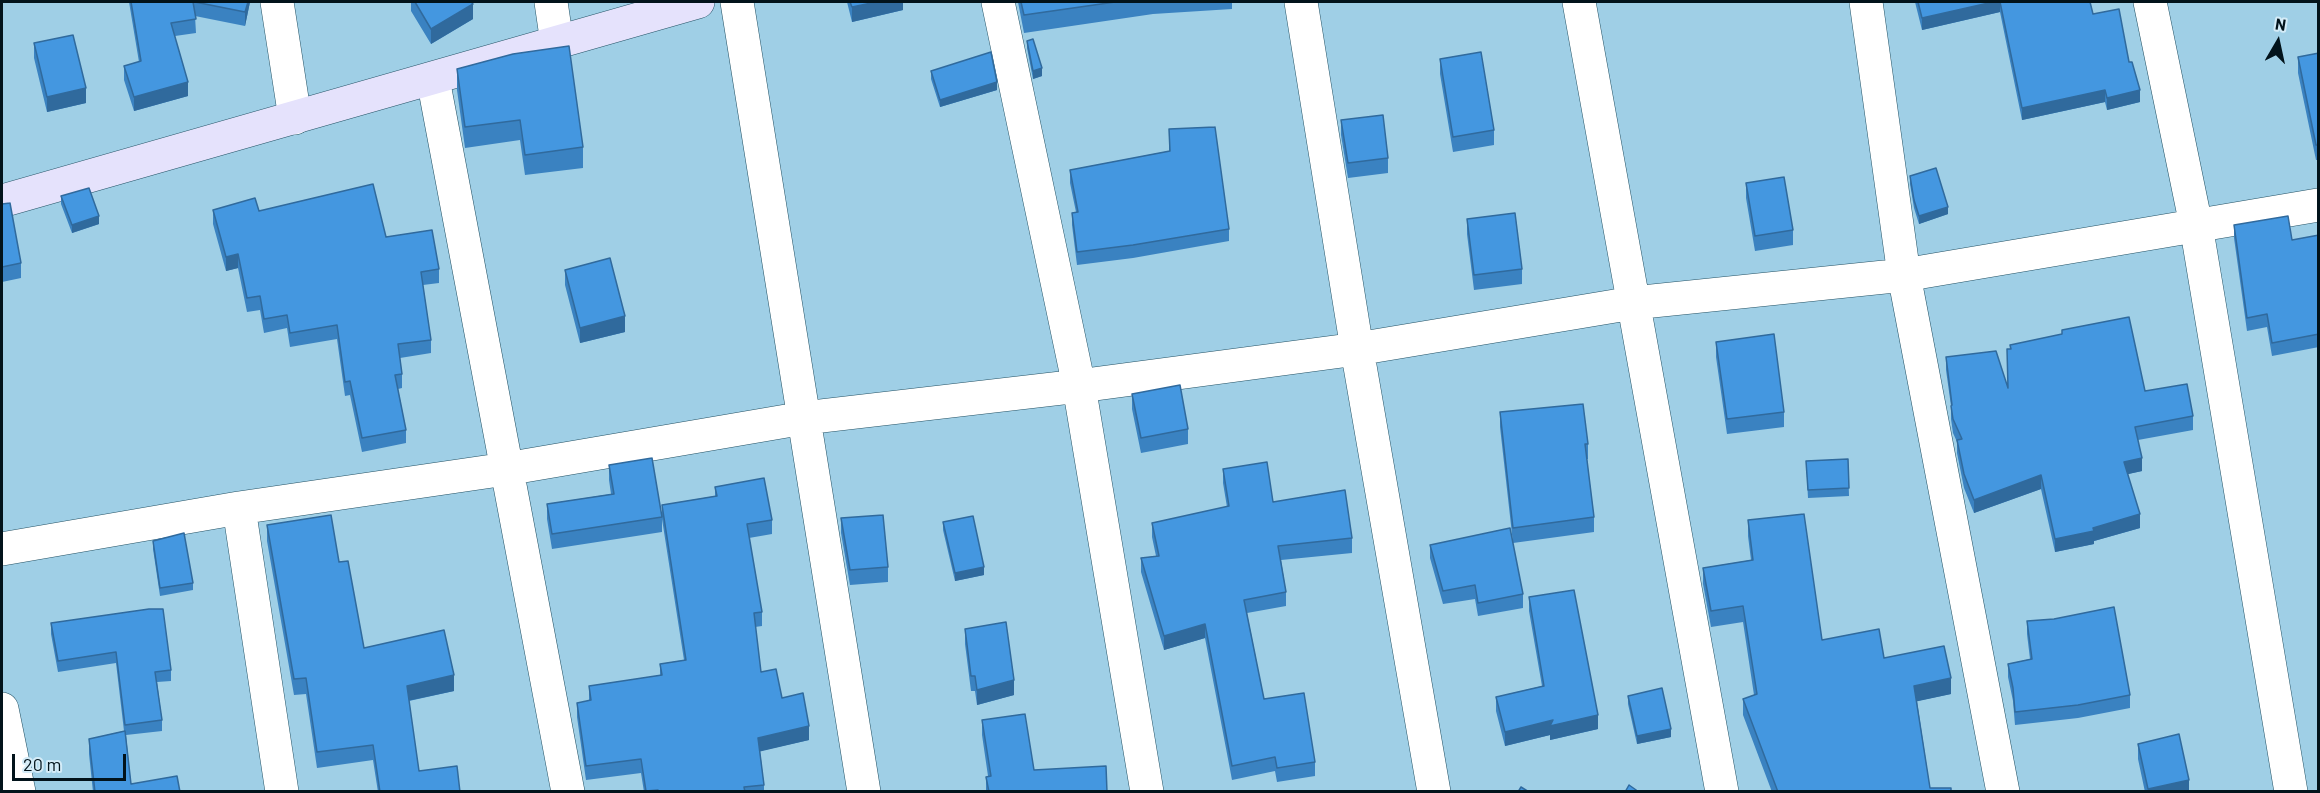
<!DOCTYPE html>
<style>
body{margin:0}
#map{position:relative;width:2320px;height:793px;overflow:hidden;background:#9fcfe6;font-family:Barlow,sans-serif}
canvas{display:block}
.frame{position:absolute;inset:0;border:3px solid #02131b;pointer-events:none}
.north{position:absolute;left:2248px;top:12px;width:60px;height:60px;-webkit-text-stroke:4px #d4ecf8;paint-order:stroke;rotate:9deg;font-size:16px;font-weight:700;line-height:24px;text-align:center;color:#02131b}
.north::after{content:'';display:block;margin:auto;width:21px;height:27px;background:#02131b;clip-path:polygon(50% 0,100% 100%,50% 72%,0 100%)}
.scale{position:absolute;left:12px;top:754px;width:114px;height:27px;box-sizing:border-box;border:3px solid #02131b;border-top:0;padding-left:8px;font-size:18px;line-height:21px;white-space:nowrap;color:#02131b;-webkit-text-stroke:4px #d4ecf8;paint-order:stroke}
</style>
<div id="map">
<canvas width="2320" height="793"></canvas>
<div class="frame"></div>
<div class="north">N</div>
<div class="scale">20 m</div>
</div>
<script>
const g = document.querySelector('canvas').getContext('2d');
g.lineJoin = 'round';
function poly(rows) {
  const path = new Path2D();
  for (const r of rows) {
    path.moveTo(r[0], r[1]);
    for (let i = 2; i < r.length; i += 2) path.lineTo(r[i], r[i + 1]);
  }
  return path;
}
function trace(path, color, width, dash) {
  g.strokeStyle = color;
  g.lineWidth = width;
  g.lineCap = dash ? 'butt' : 'round';
  g.setLineDash(dash || []);
  g.stroke(path);
}
function fill(path, color) {
  g.fillStyle = color;
  g.fill(path, 'evenodd');
}
const street = poly([
 [277,2,295,118],
 [551,2,557,43],
 [737,2,864,792],
 [998,2,1079,386,1147,792],
 [1301,2,1357,349,1434,792],
 [1579,2,1722,792],
 [1866,2,1904,275,2003,792],
 [2150,2,2196,225,2291,792],
 [433,79,568,792],
 [239,508,282,792],
 [2,549,239,508,506,469,804,418,1079,386,1357,349,1633,303,1904,275,2318,205],
 [2,709,19,792]
]);
const secondary = poly([
 [2,201,698,2]
]);
trace(street, '#245265', 34);
trace(secondary, '#245265', 34);
trace(street, '#fff', 33);
trace(secondary, '#e5e2fc', 33);
fill(poly([
 [129,2,250,2,245,26,195,16,196,33,175,36,188,96,134,111,124,80,124,66,139,62],
 [411,2,471,2,473,19,431,44,411,11],
 [847,2,903,2,903,10,852,22],
 [1018,2,1232,2,1232,9,1153,14,1024,33],
 [1915,2,2090,2,2093,14,2129,62,2140,102,2107,110,2105,102,2022,120,2000,12,1922,30],
 [1027,41,1042,76,1033,79,1027,48],
 [34,43,86,103,47,112,34,58],
 [2319,53,2319,160,2316,160,2298,73,2298,57],
 [1440,59,1494,130,1494,145,1453,152,1440,74],
 [457,69,583,147,583,168,525,175,520,140,465,148,457,90],
 [931,71,997,90,940,107,931,79],
 [1341,120,1388,158,1388,173,1348,178,1341,135],
 [1169,129,1229,229,1229,241,1133,258,1077,265,1072,225,1072,213,1076,212,1070,183,1070,170,1169,151],
 [1910,176,1948,214,1919,224,1914,208,1910,184],
 [1746,183,1793,230,1793,245,1755,251,1746,198],
 [61,196,99,224,72,233,61,204],
 [2,204,21,263,21,278,2,282],
 [213,210,259,211,386,237,439,269,439,283,423,285,431,340,431,353,400,358,402,374,402,388,398,389,406,430,406,443,362,452,350,395,345,396,337,339,290,347,287,328,264,333,260,310,247,312,238,268,226,271,213,224],
 [1467,219,1522,269,1522,284,1474,290,1467,234],
 [2234,225,2292,240,2319,235,2319,347,2272,356,2267,327,2247,331,2234,238],
 [565,270,625,332,580,343,565,285],
 [2062,330,2145,391,2193,416,2193,430,2138,440,2142,471,2128,474,2140,528,2094,541,2094,544,2055,552,2041,489,1974,513,1964,488,1957,453,1957,442,1953,433,1951,419,1951,406,1946,370,1946,357,2008,387,2010,345,2062,334],
 [1716,342,1784,412,1784,427,1727,434,1716,357],
 [1132,394,1188,429,1188,444,1141,453,1132,409],
 [1500,412,1588,444,1588,459,1587,459,1594,517,1594,532,1513,543,1500,427],
 [1848,459,1849,496,1808,498,1806,461],
 [609,465,662,517,662,532,552,549,547,519,547,504,611,494,609,480],
 [1223,469,1273,502,1352,538,1352,553,1281,560,1286,592,1286,606,1247,613,1264,699,1315,762,1315,776,1277,782,1275,771,1232,780,1205,638,1164,650,1141,572,1141,558,1156,556,1152,537,1152,523,1227,507,1223,483],
 [715,487,772,520,772,534,749,538,762,612,762,626,755,627,761,672,782,698,809,740,760,751,764,785,764,792,644,792,641,773,586,780,577,717,577,703,589,701,589,686,660,676,660,664,684,660,662,519,662,505,715,496],
 [841,518,888,567,888,582,850,585,841,533],
 [1748,520,1822,640,1884,658,1951,694,1917,701,1930,788,1951,792,1772,792,1743,715,1743,699,1754,695,1743,622,1711,627,1703,584,1703,568,1751,560,1748,536],
 [943,522,984,575,955,581,943,530],
 [267,525,339,562,364,648,454,691,409,701,419,771,460,792,378,792,373,760,317,768,306,694,294,695,267,541],
 [153,541,193,583,193,590,160,596,153,549],
 [1430,545,1523,594,1523,608,1478,616,1475,599,1443,604,1430,558],
 [1529,597,1598,729,1550,740,1550,735,1505,746,1496,711,1496,697,1542,686,1529,611],
 [2027,621,2130,695,2130,708,2078,718,2015,725,2013,701,2008,677,2008,664,2030,659,2027,634],
 [51,623,171,670,171,681,157,682,162,720,162,731,126,735,131,784,180,792,93,792,89,754,89,739,124,731,116,663,58,672,51,634],
 [965,629,1014,695,977,705,975,691,971,691,965,644],
 [1628,696,1671,737,1637,744,1628,704],
 [982,720,1034,770,1107,792,986,792,986,777,988,776,982,735],
 [2138,744,2189,792,2145,792,2138,759]
]), '#3a82c1');
fill(poly([
 [248,2,250,2,245,26,245,12],
 [876,2,903,2,903,10,852,22,852,7],
 [1993,2,2000,2,2000,12,1922,30,1922,18],
 [473,4,473,19,431,44,431,29],
 [1042,68,1042,76,1033,79,1033,71],
 [188,82,188,96,134,111,134,97],
 [997,82,997,90,940,107,940,100],
 [86,88,86,103,47,112,47,97],
 [2105,90,2105,102,2022,120,2022,108],
 [2140,90,2140,102,2107,110,2107,98],
 [1948,207,1948,214,1919,224,1919,216],
 [99,216,99,224,72,233,72,225],
 [238,254,238,268,226,271,226,257],
 [625,316,625,332,580,343,580,328],
 [2142,458,2142,471,2124,475,2124,462],
 [2041,475,2041,489,1974,513,1974,500],
 [2140,514,2140,528,2094,541,2094,544,2055,552,2055,539],
 [984,567,984,575,955,581,955,573],
 [1205,624,1205,638,1164,650,1164,636],
 [454,675,454,691,407,701,407,686],
 [1951,678,1951,694,1914,702,1914,686],
 [1014,680,1014,695,977,705,977,690],
 [1598,715,1598,729,1550,740,1550,735,1505,746,1505,732,1553,720],
 [809,726,809,740,758,752,758,738],
 [1671,729,1671,737,1637,744,1637,736],
 [2189,780,2189,792,2148,792,2148,789]
]), '#306a9d');
const building = poly([
 [131,2,193,2,196,19,171,23,188,82,134,97,124,66,141,61,131,2],
 [195,2,248,2,245,12,195,2],
 [415,2,471,2,473,4,431,29,415,2],
 [850,2,876,2,852,7,850,2],
 [1021,2,1115,2,1024,15,1021,2],
 [1918,2,1993,2,1922,18,1918,2],
 [2000,2,2090,2,2093,14,2119,9,2129,62,2132,62,2140,90,2107,98,2105,90,2022,108,2000,2],
 [73,35,86,88,47,97,34,43,73,35],
 [1033,39,1042,68,1033,71,1027,41,1033,39],
 [569,46,583,147,525,155,520,120,465,127,457,69,513,54,569,46],
 [991,52,997,82,940,100,931,71,991,52],
 [1481,52,1494,130,1453,137,1440,59,1481,52],
 [2319,53,2319,145,2316,145,2298,57,2319,53],
 [1383,115,1388,158,1348,163,1341,120,1383,115],
 [1215,127,1229,229,1133,245,1077,252,1072,213,1078,212,1070,170,1170,151,1169,129,1215,127],
 [1936,168,1948,207,1919,216,1914,200,1910,176,1936,168],
 [1784,177,1793,230,1755,236,1746,183,1784,177],
 [373,184,386,237,432,230,439,269,421,272,431,340,398,344,402,374,395,375,406,430,362,438,350,381,345,382,337,325,290,333,287,315,264,319,260,296,247,298,238,254,226,257,213,210,255,198,259,211,373,184],
 [89,188,99,216,72,225,61,196,89,188],
 [10,203,21,263,2,267,2,204,10,203],
 [1515,213,1522,269,1474,275,1467,219,1515,213],
 [2288,216,2292,240,2319,235,2319,334,2272,343,2267,314,2247,318,2234,225,2288,216],
 [610,258,625,316,580,328,565,270,610,258],
 [2129,317,2145,391,2187,384,2193,416,2135,427,2142,458,2124,462,2140,514,2093,528,2094,531,2055,539,2041,475,1974,500,1964,474,1957,440,1962,439,1953,419,1951,406,1952,405,1946,357,1996,351,2008,388,2007,349,2011,349,2010,345,2062,334,2062,330,2129,317],
 [1774,334,1784,412,1727,419,1716,342,1774,334],
 [1180,385,1188,429,1141,438,1132,394,1180,385],
 [1583,404,1588,444,1585,444,1594,517,1513,528,1500,412,1583,404],
 [652,458,662,517,552,534,547,504,614,494,609,465,652,458],
 [1848,459,1849,488,1808,490,1806,461,1848,459],
 [1267,462,1273,502,1345,490,1352,538,1278,546,1286,592,1244,600,1264,699,1304,693,1315,762,1277,768,1275,757,1232,766,1205,624,1164,636,1141,558,1159,556,1152,523,1229,506,1223,469,1267,462],
 [764,478,772,520,747,524,762,612,754,613,761,672,776,669,782,698,803,693,809,726,758,738,764,785,744,787,745,792,658,792,658,790,646,791,641,759,586,766,577,703,591,700,589,686,662,675,660,664,686,660,662,505,717,496,715,487,764,478],
 [1804,514,1822,640,1879,629,1884,658,1944,646,1951,678,1914,686,1930,788,1951,788,1951,792,1778,792,1743,699,1757,694,1743,606,1711,611,1703,568,1753,560,1748,520,1804,514],
 [331,515,339,562,348,561,364,648,444,630,454,675,407,686,419,771,457,766,460,792,380,792,373,745,317,752,306,678,294,679,267,525,331,515],
 [883,515,888,567,850,570,841,518,883,515],
 [973,516,984,567,955,573,943,522,973,516],
 [1510,528,1523,594,1478,603,1475,585,1443,591,1430,545,1510,528],
 [184,533,193,583,160,588,153,541,184,533],
 [1574,590,1598,715,1550,726,1553,720,1505,732,1496,697,1544,686,1529,597,1574,590],
 [2114,607,2130,695,2078,705,2015,712,2013,688,2008,664,2032,659,2027,621,2054,619,2114,607],
 [149,609,163,609,171,670,155,672,162,720,125,725,116,652,58,661,51,623,149,609],
 [1006,622,1014,680,977,690,975,676,971,676,965,629,1006,622],
 [1662,688,1671,729,1637,736,1628,696,1662,688],
 [1025,714,1034,770,1106,766,1107,792,989,792,986,777,991,776,982,720,1025,714],
 [125,731,131,784,177,776,180,792,95,792,89,739,125,731],
 [2179,734,2189,780,2148,789,2138,744,2179,734],
 [1629,785,1639,792,1625,792,1629,785],
 [1521,787,1529,792,1518,792,1521,787]
]);
fill(building, '#4497e0');
trace(building, '#306a9d', 1.5);
</script>
